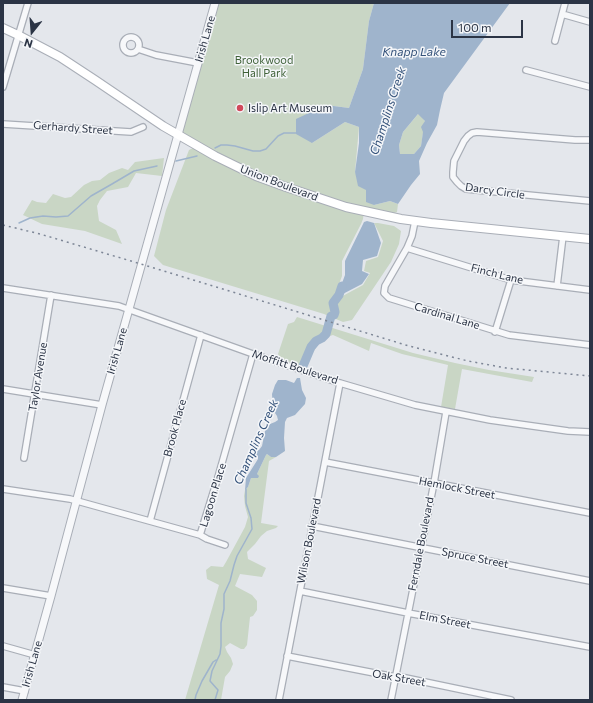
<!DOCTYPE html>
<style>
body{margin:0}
#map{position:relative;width:593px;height:703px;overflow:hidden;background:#e4e7ec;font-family:Commissioner,sans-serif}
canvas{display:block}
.frame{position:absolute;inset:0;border:4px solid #2b3445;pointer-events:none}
.north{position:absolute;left:12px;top:12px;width:40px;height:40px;-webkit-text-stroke:3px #f4f6f9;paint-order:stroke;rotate:197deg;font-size:11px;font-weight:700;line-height:16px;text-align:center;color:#2b3445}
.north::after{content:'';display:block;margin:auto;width:14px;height:18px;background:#2b3445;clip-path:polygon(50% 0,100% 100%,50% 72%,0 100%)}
.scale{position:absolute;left:451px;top:20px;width:72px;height:18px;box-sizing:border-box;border:2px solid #2b3445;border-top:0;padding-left:5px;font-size:12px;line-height:14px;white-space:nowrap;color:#2b3445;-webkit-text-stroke:3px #f4f6f9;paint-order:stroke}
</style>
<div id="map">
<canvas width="593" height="703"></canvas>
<div class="frame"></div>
<div class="north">N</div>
<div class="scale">100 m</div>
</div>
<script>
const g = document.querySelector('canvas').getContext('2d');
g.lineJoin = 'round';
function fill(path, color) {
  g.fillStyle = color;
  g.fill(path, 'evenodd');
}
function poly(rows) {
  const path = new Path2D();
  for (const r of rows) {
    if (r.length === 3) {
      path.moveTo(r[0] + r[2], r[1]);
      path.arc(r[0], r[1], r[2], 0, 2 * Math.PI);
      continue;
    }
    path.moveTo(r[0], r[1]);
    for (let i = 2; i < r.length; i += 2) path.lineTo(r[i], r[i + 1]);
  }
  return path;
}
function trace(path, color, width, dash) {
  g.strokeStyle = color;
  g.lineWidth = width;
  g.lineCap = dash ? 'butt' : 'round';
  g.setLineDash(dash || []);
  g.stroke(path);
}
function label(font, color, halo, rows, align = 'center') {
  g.font = font + ' Commissioner,sans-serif';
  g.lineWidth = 3;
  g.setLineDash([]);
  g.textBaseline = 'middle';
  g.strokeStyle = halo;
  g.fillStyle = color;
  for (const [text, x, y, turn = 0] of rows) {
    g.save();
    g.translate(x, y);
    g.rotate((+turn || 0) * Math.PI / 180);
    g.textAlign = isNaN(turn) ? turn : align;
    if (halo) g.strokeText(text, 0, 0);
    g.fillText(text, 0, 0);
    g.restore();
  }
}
fill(poly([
 [215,3,374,3,369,21,363,69,349,108,326,105,312,143,345,122,359,127,355,172,366,189,374,205,390,201,398,204,397,212,386,216,364,211,363,219,361,224,342,261,342,276,335,295,339,298,363,285,370,273,364,271,366,261,378,257,383,241,374,223,378,223,394,226,401,231,399,244,391,262,352,320,343,322,324,314,163,265,154,256,166,210,189,150,199,145,179,131],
 [419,113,425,121,421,146,414,154,400,154,399,145,403,132],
 [164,158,162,176,136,173,128,187,107,191,100,200,97,206,99,221,116,230,122,244,85,231,42,224,23,215,32,200,37,202,46,203,53,194,65,198,71,197,84,185,92,181,100,180,109,173,122,168,128,170,135,162],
 [297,317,413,353,455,363,489,370,534,377,532,382,462,369,455,409,441,407,448,365,402,354,371,343,369,351,333,335,327,337,317,346,312,354,305,368,280,358,278,354,288,324,294,322],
 [267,454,271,457,276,457,269,461,261,523,278,526,276,528,267,531,261,536,255,544,247,552,248,559,266,568,262,577,240,574,235,586,252,595,257,601,257,610,253,616,250,617,247,645,244,649,241,649,230,643,225,647,227,652,231,658,233,664,230,671,225,677,221,700,185,700,219,585,207,579,206,570,211,566,223,567,226,562,245,527,248,517,245,506,244,496,245,490,248,487,251,478,258,478,257,474,266,455]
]), '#c9d6c5');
fill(poly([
 [374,3,510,3,444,93,440,110,437,125,427,143,419,161,420,174,411,185,398,204,390,201,374,205,366,202,366,190,358,186,355,172,359,143,359,127,345,122,312,143,296,134,296,119,326,105,349,108,363,69,369,21],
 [418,114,425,121,421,127,423,132,421,146,414,154,400,154,399,145,403,132],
 [367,221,374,223,381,243,377,256,363,260,362,271,369,274,362,284,337,297,345,275,345,261,364,222],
 [297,378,300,378,302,390,306,398,305,404,295,415,287,418,285,422,284,438,285,451,276,457,271,457,267,454,266,455,257,474,259,476,258,478,251,478,248,487,245,490,246,478,258,459,258,456,253,454,257,450,259,450,262,446,265,431,270,424,275,422,278,420,277,416,273,410,272,394,275,385,278,380,286,380,294,383]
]), '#9fb4cc');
trace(poly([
 [215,148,221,145,227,145,235,146,253,151,260,151,266,149,278,136,284,133,297,133],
 [176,161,197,156],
 [19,223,30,218,43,216,56,217,68,216,91,196,112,184,134,171,157,166],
 [195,700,196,695,202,681,213,662,216,660],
 [215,700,218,690,210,681,212,671,220,654,221,646,221,623,224,609,224,594,230,581,234,565,237,556,252,529,251,518,246,503,246,489]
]), '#9fb4cc', 1.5);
trace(poly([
 [303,366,311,347,316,341,322,338,326,334,331,316,334,315,335,312,333,303,339,295,342,286]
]), '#9fb4cc', 9);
const minor = poly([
 [562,14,590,22],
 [131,45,8],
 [555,41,565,3],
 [138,49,156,55,198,63],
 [526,70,590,87],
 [3,87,28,3],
 [3,124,131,132,143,127],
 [590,140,575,140,477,132,472,133,468,136,464,141,454,161,453,172,453,177,457,182,461,186,466,189,590,201],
 [415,221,412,236,407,248,385,286,384,293,389,298,509,335,590,345],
 [407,248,511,280,590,290],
 [557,286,563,236],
 [3,288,119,306,253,354,340,383,415,405,490,420,568,431,590,432],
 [495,332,511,280],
 [3,389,102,405],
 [24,458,51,295],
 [325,462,590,513],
 [3,489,70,499,200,535,207,539,225,545],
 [150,521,201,335],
 [312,526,590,581],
 [200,535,218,477,253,354],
 [3,588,51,596],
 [300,591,408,613,590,647],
 [3,646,35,655],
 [287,656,395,677,401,677,511,700],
 [3,687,25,691],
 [279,700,340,383],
 [391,700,434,483,446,412]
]);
const tertiary = poly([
 [22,700,51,596,102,405,215,3]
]);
const secondary = poly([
 [3,28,18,35,60,57,95,80,163,126,215,156,256,176,286,187,346,207,401,219,431,223,590,239]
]);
trace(minor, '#a9aeb7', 8);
trace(tertiary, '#a9aeb7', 9);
trace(secondary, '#a9aeb7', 10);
trace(minor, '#f7f8fa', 5.5);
trace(tertiary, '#f7f8fa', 7);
trace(secondary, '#fff', 8);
trace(poly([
 [3,225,40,234,141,264,409,346,468,361,506,368,590,376]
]), '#7d8696', 1.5, [2, 4]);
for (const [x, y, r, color] of [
 [240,108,4,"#d1495b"]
]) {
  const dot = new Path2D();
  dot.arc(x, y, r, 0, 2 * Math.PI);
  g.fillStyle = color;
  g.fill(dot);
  trace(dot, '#f4f6f9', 1.5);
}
label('11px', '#2b3445', '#f4f6f9', [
 ["Irish Lane",205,39,-74],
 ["Gerhardy Street",73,128,4],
 ["Union Boulevard",279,183,21],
 ["Darcy Circle",495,191,8],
 ["Finch Lane",497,274,14],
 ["Cardinal Lane",447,316,17],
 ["Irish Lane",117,351,-74],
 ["Moffitt Boulevard",295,367,18],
 ["Taylor Avenue",38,377,-81],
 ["Brook Place",175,428,-75],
 ["Hemlock Street",457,488,11],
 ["Lagoon Place",213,495,-73],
 ["Wilson Boulevard",309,541,-79],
 ["Ferndale Boulevard",421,544,-79],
 ["Spruce Street",475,558,11],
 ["Elm Street",445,620,11],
 ["Irish Lane",32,664,-74],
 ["Oak Street",399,678,10]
]);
label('11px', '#3f6138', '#f4f6f9', [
 ["Brookwood",264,60],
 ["Hall Park",264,73]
]);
label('11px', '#2b3445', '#f4f6f9', [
 ["Islip Art Museum",248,108]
], 'left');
label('italic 12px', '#34527a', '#f4f6f9', [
 ["Knapp Lake",414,52],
 ["Champlins Creek",388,111,-72],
 ["Champlins Creek",256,442,-66]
]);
</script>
